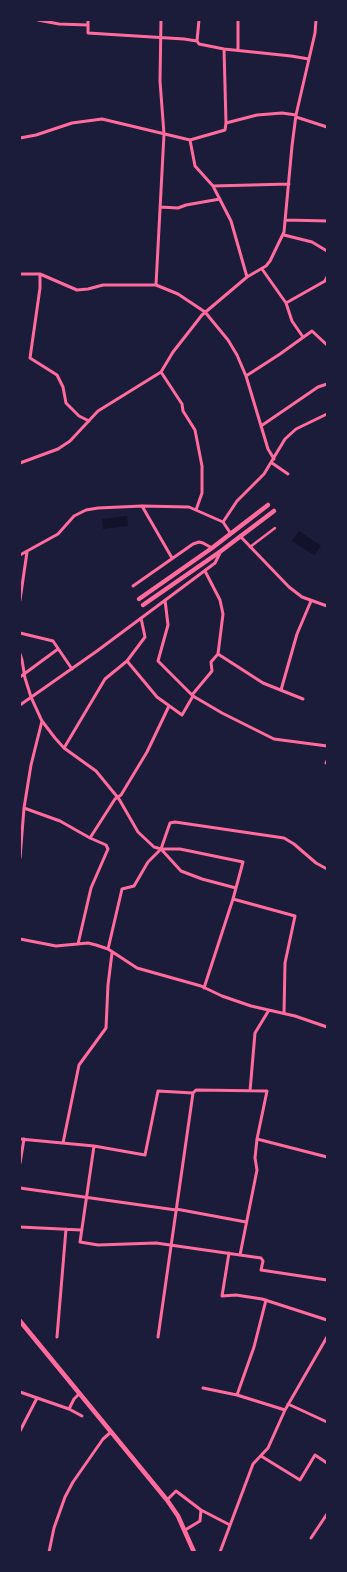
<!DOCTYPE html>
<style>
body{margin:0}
#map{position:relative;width:347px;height:1572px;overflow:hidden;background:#1b1b3a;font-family:Bitter,serif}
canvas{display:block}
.frame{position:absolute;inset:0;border:21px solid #1b1b3a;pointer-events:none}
</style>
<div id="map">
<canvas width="347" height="1572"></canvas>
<div class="frame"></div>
</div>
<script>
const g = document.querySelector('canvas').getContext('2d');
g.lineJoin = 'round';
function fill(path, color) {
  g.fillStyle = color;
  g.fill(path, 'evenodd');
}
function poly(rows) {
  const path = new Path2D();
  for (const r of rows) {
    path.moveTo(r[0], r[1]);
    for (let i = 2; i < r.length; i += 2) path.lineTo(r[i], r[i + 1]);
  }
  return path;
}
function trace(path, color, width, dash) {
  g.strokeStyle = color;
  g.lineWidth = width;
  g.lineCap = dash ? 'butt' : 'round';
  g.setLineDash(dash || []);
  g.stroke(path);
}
fill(poly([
 [127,516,128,526,103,529,102,519],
 [299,531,321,546,314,555,292,541]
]), '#12122b');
trace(poly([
 [250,547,275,528]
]), '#ff6b9d', 2.5);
trace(poly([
 [38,20,59,24,88,25],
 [88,20,88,33,184,39,197,41,199,44,224,49,291,56,309,59],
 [238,20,238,50],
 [197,41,199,20],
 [224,49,226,123],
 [296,117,327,127],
 [20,138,36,135,72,123,102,119,190,140,225,130,226,123,257,115,282,113,296,115],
 [190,140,195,166,213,186,231,221,247,277],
 [213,186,289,184],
 [160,207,178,208,186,205,220,199],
 [286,220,327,221],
 [284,235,312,242,327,251],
 [262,269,286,303,292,321,303,337],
 [20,274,40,274,77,290,88,289,103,285,156,285,178,294,205,312,228,340,237,355,246,376,268,449,274,459],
 [40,274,40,288,30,358,57,375,63,387,66,403,79,416,89,421],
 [156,285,164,134,160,81,161,20],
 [286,303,325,281,327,277],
 [161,372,182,404,183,411,195,430,202,466,202,493,196,510],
 [246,376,280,354,312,331,327,345],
 [261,426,318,387,327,384],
 [20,463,58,449,70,441,98,411,161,372,173,352,202,315,247,277,266,266,270,261,284,232,292,146,296,115,315,33,316,20],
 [272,463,288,474],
 [142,506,172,558],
 [223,522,237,501,264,474,285,439,296,429,327,414],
 [240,536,289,587,302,597,327,606],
 [20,555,58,534,74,516,86,510,98,508,142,506,189,507,223,522,231,534],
 [205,571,220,600,223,614,218,654,263,683,303,699],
 [133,586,193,544,199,542,203,543,212,548],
 [20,600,27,552],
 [165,600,168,625,158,661,193,696,222,713,274,739,327,746],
 [141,618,145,637,127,661,157,697,182,715,193,696],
 [20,633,53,641,72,669],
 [20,654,22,660,25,678,31,697,42,721,31,765,24,808,20,858],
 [20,677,58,649],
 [281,690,297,634,311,601],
 [192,695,212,671,211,662,218,654],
 [20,705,97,651,215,563,220,553],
 [42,721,55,738,64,748,96,771,119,799,138,832,154,847,161,849,180,849,243,862,233,899,204,988],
 [64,748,105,679,127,661],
 [326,763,327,761],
 [24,808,60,821,90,838],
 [161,849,181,871,202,879,236,888],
 [233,899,295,916,285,963,284,1013],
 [20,939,56,946,88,943,96,945,108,949,137,968,201,986,222,996,251,1006,295,1016,327,1027],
 [78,944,91,888,108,849,106,845,90,838,115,799,121,795,147,752,169,706],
 [108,949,122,889,134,886,148,862,161,849,170,823,175,822,284,838,294,844,316,863,327,869],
 [250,1091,255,1033,269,1010],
 [20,1139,94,1146,145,1155,158,1091,193,1093,196,1090,267,1091,257,1139,255,1158,257,1170,240,1255],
 [257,1139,327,1157],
 [63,1143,79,1065,106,1028,108,985,112,953],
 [94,1146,80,1242,98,1245,156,1243,261,1258,263,1261,261,1270,327,1280],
 [20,1163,24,1139],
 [20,1188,176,1210],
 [176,1209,246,1222],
 [20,1227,81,1230],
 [229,1253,222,1296,236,1295,262,1299,327,1320],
 [57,1337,66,1229],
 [158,1337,193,1093],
 [203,1388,237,1395,285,1410],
 [20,1392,69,1409,82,1416],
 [237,1395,254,1347,266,1300],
 [288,1404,327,1422],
 [69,1409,74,1399,79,1394],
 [20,1431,37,1398],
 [261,1456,300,1480,315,1455,327,1463],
 [167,1500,176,1491,201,1510,230,1525],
 [185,1530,200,1521,201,1510],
 [311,1538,327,1514],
 [49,1552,54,1528,65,1497,73,1482,103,1439,111,1432],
 [220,1552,253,1464,268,1448,285,1410,327,1337]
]), '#ff6b9d', 3);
trace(poly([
 [139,599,212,548,268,505],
 [143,605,221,551,274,511],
 [20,1321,167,1500,178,1516,194,1552]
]), '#ff6b9d', 4.5);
</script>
